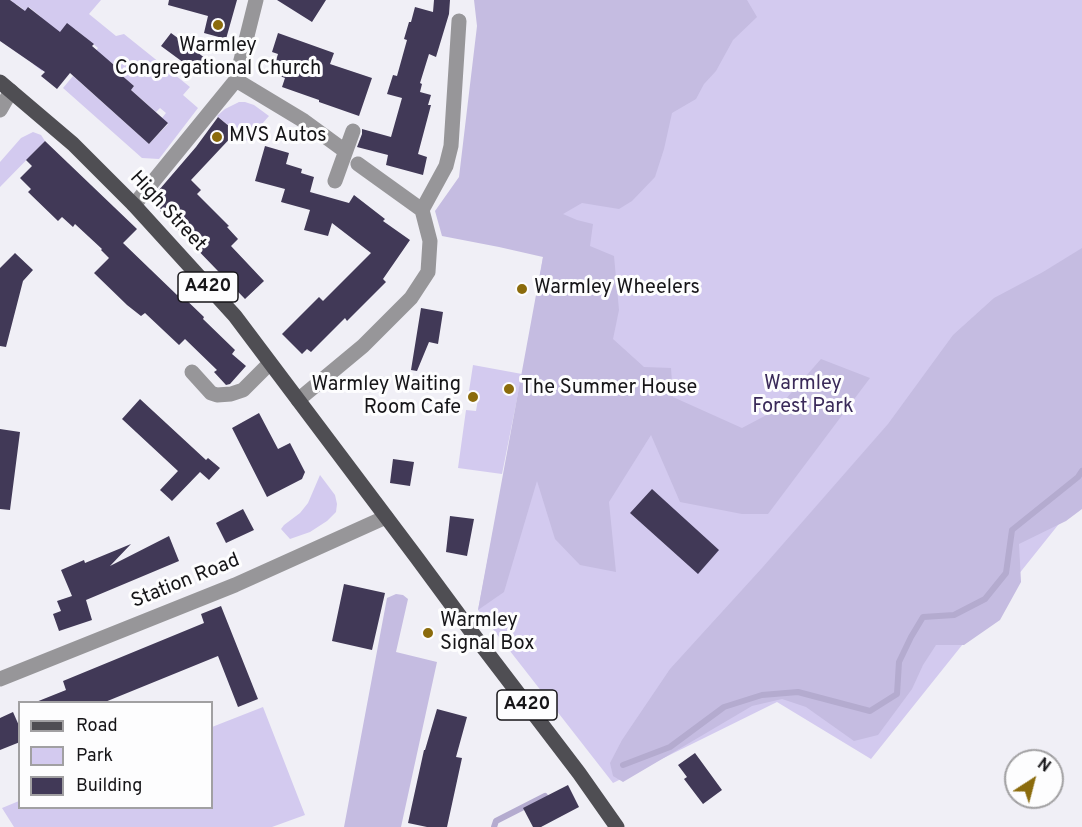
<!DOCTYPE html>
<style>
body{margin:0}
#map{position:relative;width:1082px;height:827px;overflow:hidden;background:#f0eff6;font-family:Overpass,sans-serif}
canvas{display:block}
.legend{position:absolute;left:18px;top:701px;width:195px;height:108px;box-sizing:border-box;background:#fdfdfe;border:2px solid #a1a0a2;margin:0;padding:8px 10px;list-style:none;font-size:18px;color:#161518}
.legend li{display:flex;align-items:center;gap:12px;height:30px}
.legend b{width:30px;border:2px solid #a1a0a2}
.north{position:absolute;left:1004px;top:749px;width:60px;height:60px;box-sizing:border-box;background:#fdfdfe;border:2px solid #a1a0a2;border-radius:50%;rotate:36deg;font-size:16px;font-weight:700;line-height:24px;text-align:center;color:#161518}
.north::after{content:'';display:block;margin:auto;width:21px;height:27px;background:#8b6b0c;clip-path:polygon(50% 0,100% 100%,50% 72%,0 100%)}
</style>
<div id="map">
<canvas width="1082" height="827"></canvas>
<ul class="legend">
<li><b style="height:8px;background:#4f4e53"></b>Road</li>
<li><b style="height:16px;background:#d3caef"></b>Park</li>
<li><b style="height:16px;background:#413957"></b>Building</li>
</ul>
<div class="north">N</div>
</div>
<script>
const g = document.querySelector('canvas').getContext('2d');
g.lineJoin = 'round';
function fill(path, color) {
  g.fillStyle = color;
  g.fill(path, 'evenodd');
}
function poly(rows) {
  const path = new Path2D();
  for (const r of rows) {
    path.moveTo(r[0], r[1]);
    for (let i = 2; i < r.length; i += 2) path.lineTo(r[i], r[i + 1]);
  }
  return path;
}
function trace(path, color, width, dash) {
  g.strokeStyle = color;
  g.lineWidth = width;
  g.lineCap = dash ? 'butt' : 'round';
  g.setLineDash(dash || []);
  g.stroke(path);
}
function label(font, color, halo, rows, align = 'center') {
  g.font = font + ' Overpass,sans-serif';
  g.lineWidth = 6;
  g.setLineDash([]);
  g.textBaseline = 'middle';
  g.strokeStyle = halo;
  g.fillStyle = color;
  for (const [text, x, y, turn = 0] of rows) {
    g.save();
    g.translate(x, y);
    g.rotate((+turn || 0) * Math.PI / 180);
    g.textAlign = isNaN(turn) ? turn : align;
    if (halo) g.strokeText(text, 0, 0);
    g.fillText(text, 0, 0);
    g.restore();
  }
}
fill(poly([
 [10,0,101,0,89,14,116,36,124,34,190,87,183,95,198,108,159,159,142,158,63,88,73,76,149,144,168,124,162,118,166,113,160,108,156,112,131,90,134,86,122,76,116,76,120,71,112,63,93,55,98,48,75,29,42,71,33,64,55,33,38,21,41,17,29,7,22,16,19,14,23,9,16,4,8,14,13,2],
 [518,0,1082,0,1082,495,871,759,777,702,613,783,478,610,525,366,543,257],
 [239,102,245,102,254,105,269,116,247,141,217,116,225,109],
 [33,132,41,135,45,141,0,187,0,162,21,138],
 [473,365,522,374,502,474,458,468,466,410,476,411,479,393,469,391],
 [320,475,335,495,337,504,336,512,327,521,310,532,290,539,281,529,284,525,300,513,308,503],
 [263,707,305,815,272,827,14,827,2,808,19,801,20,808,212,808,212,727]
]), '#d3caef');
fill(poly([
 [474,0,747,0,757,17,733,40,716,71,704,84,696,99,672,113,664,149,655,177,632,201,619,209,582,203,563,214,577,220,593,224,590,246,614,256,619,310,613,339,644,367,671,368,673,397,742,428,776,410,821,359,870,378,768,514,742,514,680,502,651,435,609,502,616,572,580,565,555,539,537,481,504,592,478,610,543,257,499,247,442,236,435,211,459,177,477,26],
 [1082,248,1082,509,1066,521,1019,544,1021,582,1000,620,964,645,936,645,923,665,912,689,878,735,854,741,806,707,782,699,752,706,623,782,613,776,610,763,622,740,670,669,762,568,888,424,953,335,994,298,1043,272],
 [396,594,403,595,408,599,396,652,437,662,401,827,344,827,387,598]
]), '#c5bce1');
trace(poly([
 [623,765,670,747,724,707,762,695,798,692,870,711,897,694,899,662,911,637,923,617,954,615,985,599,1006,573,1012,530,1078,477,1082,471],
 [494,827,496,821,545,796]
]), '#b4abcf', 6);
fill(poly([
 [0,0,10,0,25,11,28,7,60,32,67,23,94,44,92,46,121,71,119,73,134,86,131,90,168,123,149,144,70,73,57,89,41,76,45,72,0,41],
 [169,0,237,0,226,39,204,33,208,16,168,5],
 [277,0,326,0,312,22],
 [434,0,450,0,449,14,436,57,429,54,420,83,422,84,420,92,431,95,428,105,431,105,418,154,427,157,423,175,386,165,388,155,357,147,362,134,362,129,391,137,402,98,387,94,393,75,397,76,407,40,404,39,409,22,411,22,415,7,433,12],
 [171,33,209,61,199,74,161,46],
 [278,33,334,53,330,64,372,78,359,116,319,102,319,100,282,87,285,78,272,73,278,54,272,52],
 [218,117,236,132,191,180,201,190,197,194,229,226,227,227,238,239,231,246,264,281,245,299,160,211,162,210,152,201,154,198,153,197,196,147],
 [45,141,137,229,123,243,177,295,179,293,204,317,203,319,235,350,232,354,246,366,230,384,226,385,214,372,217,370,185,339,179,345,145,313,141,316,127,305,94,273,109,258,101,250,102,249,75,224,73,227,62,217,58,221,28,192,31,189,20,178,32,166,26,160],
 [265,146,289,153,286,164,302,169,301,173,314,177,310,192,349,203,354,195,385,219,383,221,410,240,383,279,386,282,347,321,345,318,311,352,307,349,302,354,282,334,319,297,323,301,371,253,332,223,328,236,304,230,310,210,281,202,285,189,255,181],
 [15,253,33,270,23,281,6,347,0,346,0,268],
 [421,308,443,312,438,344,429,342,417,371,411,370],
 [140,399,206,460,208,458,220,468,209,480,200,472,172,501,160,490,178,471,122,419],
 [259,413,278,449,290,443,305,472,302,479,267,497,232,428],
 [0,429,20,432,10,510,0,509],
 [393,459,414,462,410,486,390,483],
 [652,489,719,550,698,574,630,513],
 [243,509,254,530,226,543,216,523],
 [450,516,474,519,467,556,446,552],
 [169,536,179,561,86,600,92,620,59,631,53,614,61,611,57,601,72,596,61,570,84,560,85,563,131,544,110,566],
 [344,584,385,593,372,650,332,641],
 [221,606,258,699,238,707,218,656,105,702,36,702,66,690,63,681,204,623,201,614],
 [437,709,467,717,456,757,462,758,447,827,427,827,408,823,424,750,425,750],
 [13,712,20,728,20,742,0,750,0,718],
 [695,753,722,790,703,804,684,779,687,777,678,765],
 [568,785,579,807,541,827,533,827,523,808]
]), '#413957');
trace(poly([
 [236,80,304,121,345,151],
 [335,181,353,131],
 [134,205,236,80,256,0],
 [422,210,446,166,451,146,459,21],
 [192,372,211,393,217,395,231,394,243,390,270,363],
 [298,400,363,346,411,298,428,272,430,241,422,210,358,164],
 [0,679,235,585,386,517]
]), '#979699', 15);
trace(poly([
 [0,110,11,91]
]), '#979699', 15);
trace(poly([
 [0,82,73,144,134,205,235,316,417,558,476,638,579,773,617,827]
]), '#4f4e53', 15);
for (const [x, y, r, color] of [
 [218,25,6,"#8b6b0c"],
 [217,137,6,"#8b6b0c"],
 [522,289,6,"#8b6b0c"],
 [509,389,6,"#8b6b0c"],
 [473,397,6,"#8b6b0c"],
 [428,633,6,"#8b6b0c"]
]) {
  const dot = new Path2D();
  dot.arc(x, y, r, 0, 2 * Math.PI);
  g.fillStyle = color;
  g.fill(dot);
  trace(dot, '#fdfdfe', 2);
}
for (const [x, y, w] of [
 [208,287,60],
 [527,705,60]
]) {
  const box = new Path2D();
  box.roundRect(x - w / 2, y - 15, w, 30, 4.5);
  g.fillStyle = '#fdfdfe';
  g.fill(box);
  trace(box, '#161518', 1.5);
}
label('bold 18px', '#161518', null, [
 ["A420",208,287],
 ["A420",527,705]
]);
label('20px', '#161518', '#fdfdfe', [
 ["Warmley",218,47,"center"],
 ["Congregational Church",218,70,"center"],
 ["MVS Autos",229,137],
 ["Warmley Wheelers",534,289],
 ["Warmley Waiting",461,386,"right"],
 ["Room Cafe",461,409,"right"],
 ["The Summer House",521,389],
 ["Warmley",440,622],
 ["Signal Box",440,645]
], 'left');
label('20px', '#161518', '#fdfdfe', [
 ["High Street",167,212,47],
 ["Station Road",186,582,-22]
]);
label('20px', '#3a2a59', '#fdfdfe', [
 ["Warmley",803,385],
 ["Forest Park",803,408]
]);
</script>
